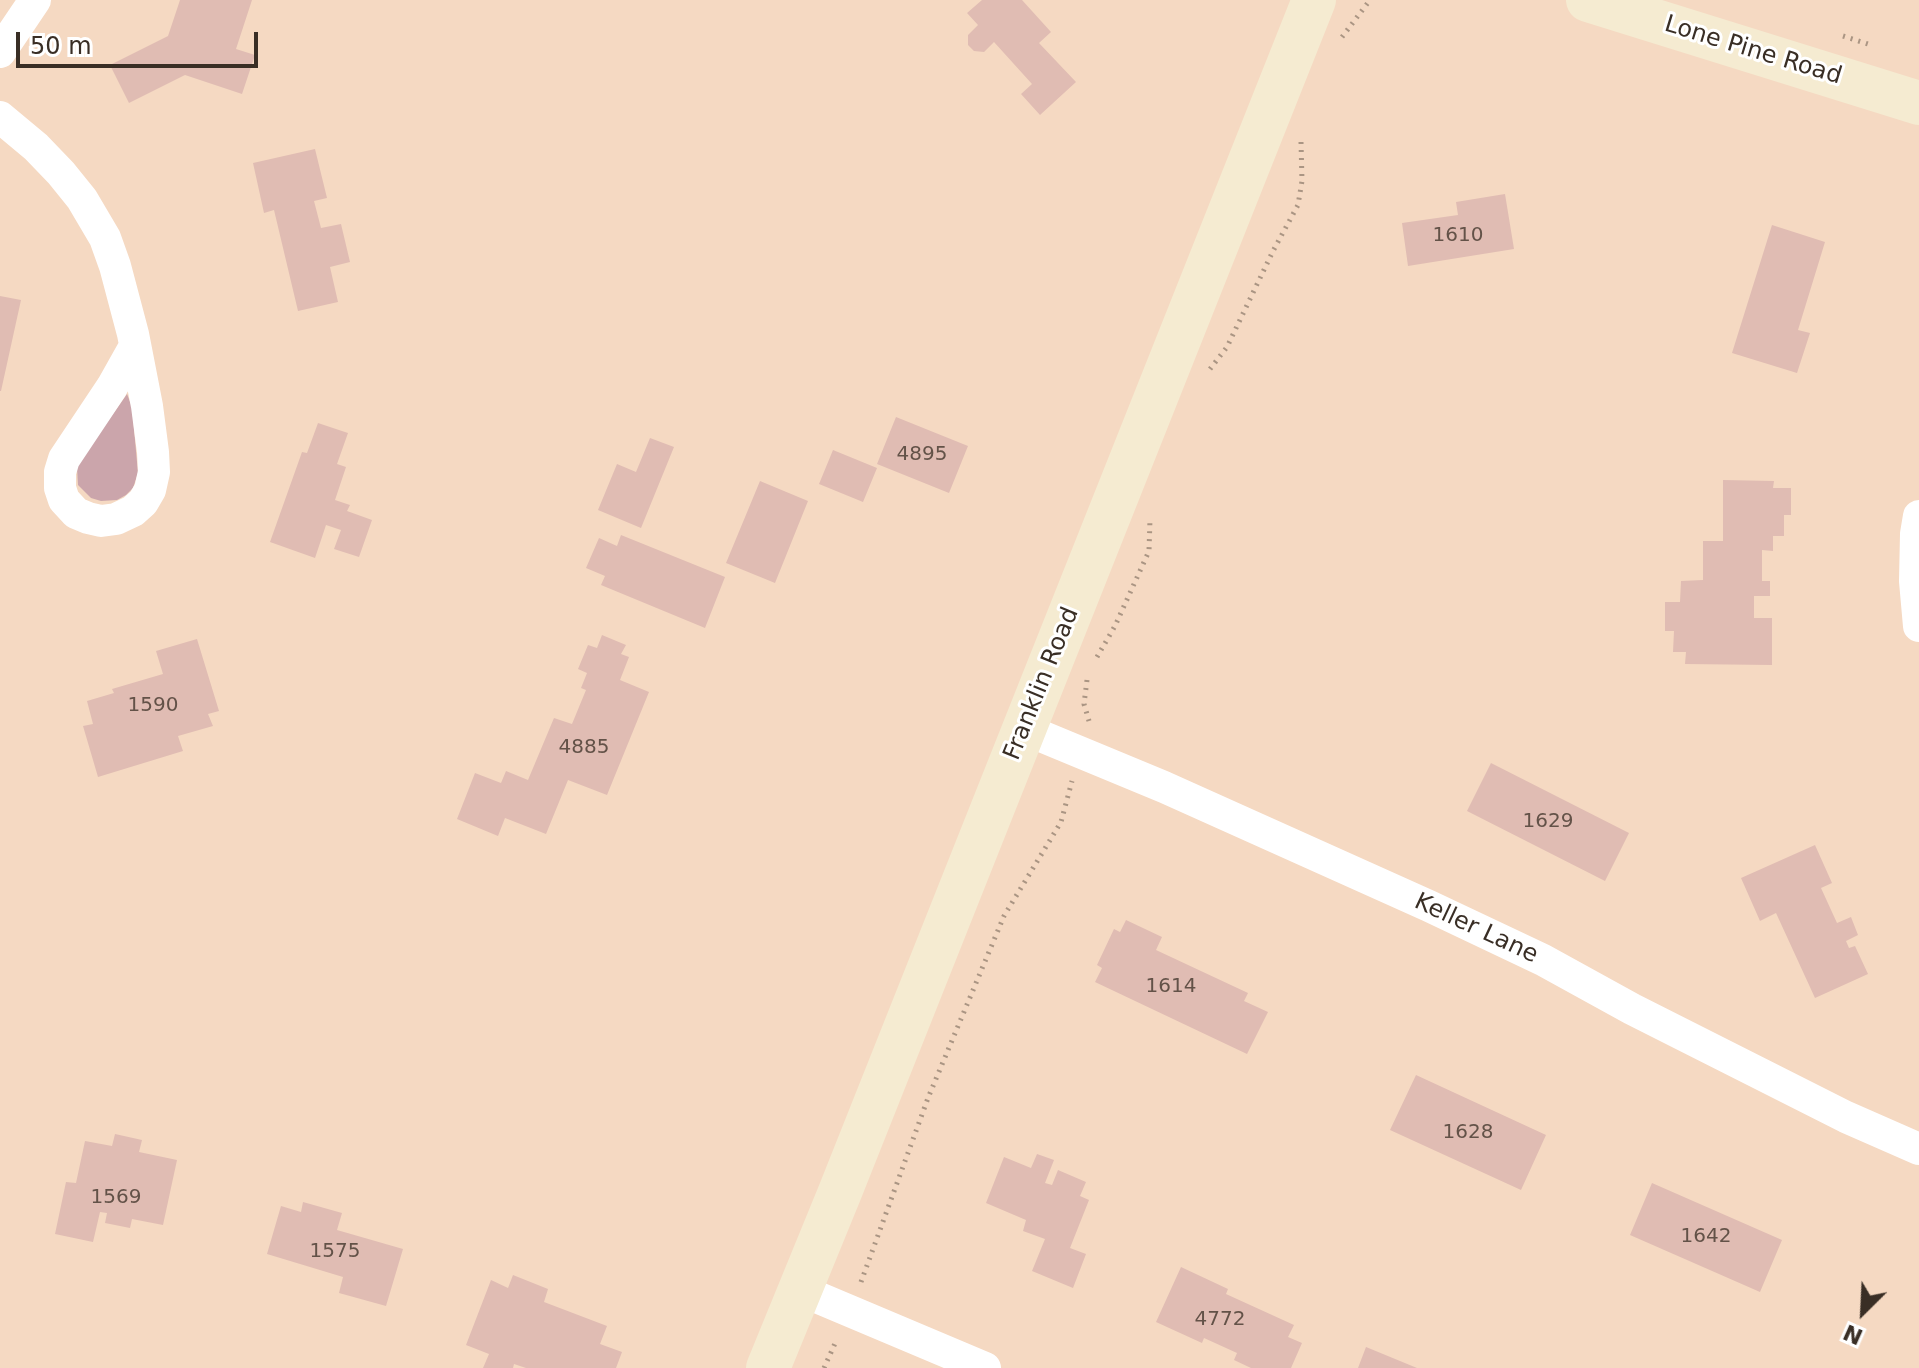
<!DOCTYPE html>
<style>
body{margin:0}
#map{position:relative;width:1919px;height:1368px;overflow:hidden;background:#f5d9c2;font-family:"DejaVu Sans",sans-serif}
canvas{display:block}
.north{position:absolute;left:1823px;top:1272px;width:80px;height:80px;-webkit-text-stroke:6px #fff;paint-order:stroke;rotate:204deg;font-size:22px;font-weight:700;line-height:32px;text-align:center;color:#392e25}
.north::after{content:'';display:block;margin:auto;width:28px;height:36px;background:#392e25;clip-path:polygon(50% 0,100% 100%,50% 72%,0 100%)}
.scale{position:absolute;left:16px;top:32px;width:242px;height:36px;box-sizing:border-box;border:4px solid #392e25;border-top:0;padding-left:10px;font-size:24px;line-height:28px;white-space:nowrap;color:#392e25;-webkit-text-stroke:6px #fff;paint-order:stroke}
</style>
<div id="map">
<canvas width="1919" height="1368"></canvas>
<div class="north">N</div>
<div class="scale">50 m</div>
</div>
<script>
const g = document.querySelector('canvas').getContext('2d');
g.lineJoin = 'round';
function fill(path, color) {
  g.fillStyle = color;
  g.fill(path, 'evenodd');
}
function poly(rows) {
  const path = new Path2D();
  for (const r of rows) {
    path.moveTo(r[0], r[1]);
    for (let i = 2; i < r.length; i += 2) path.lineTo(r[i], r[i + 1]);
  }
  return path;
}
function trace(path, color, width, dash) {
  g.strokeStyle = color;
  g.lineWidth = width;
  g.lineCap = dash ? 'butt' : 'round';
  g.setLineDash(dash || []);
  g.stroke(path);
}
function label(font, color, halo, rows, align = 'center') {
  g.font = font + ' "DejaVu Sans",sans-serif';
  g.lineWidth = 6;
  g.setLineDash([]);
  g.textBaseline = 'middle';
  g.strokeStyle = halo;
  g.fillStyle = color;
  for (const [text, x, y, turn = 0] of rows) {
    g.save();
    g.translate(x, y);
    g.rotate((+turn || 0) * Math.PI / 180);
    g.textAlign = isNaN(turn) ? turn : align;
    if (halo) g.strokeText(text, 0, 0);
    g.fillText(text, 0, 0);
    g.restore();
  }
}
fill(poly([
 [127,394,132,407,138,473,133,488,126,495,117,500,101,501,91,498,78,485,77,468,80,460]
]), '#cba5ab');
fill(poly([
 [180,0,252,0,236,49,255,55,242,94,185,75,129,103,110,65,168,36],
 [982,0,1022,0,1051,32,1039,43,1076,82,1040,115,1021,94,1032,84,994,42,984,52,974,51,968,45,968,35,978,25,967,13],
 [315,149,327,198,314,201,321,228,341,224,350,262,330,267,338,302,298,311,274,210,264,213,253,163],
 [1505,194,1514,249,1408,266,1402,223,1458,215,1456,202],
 [1772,225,1825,242,1798,330,1810,333,1797,373,1732,353],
 [0,296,21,300,1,391,0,391],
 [896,417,968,446,949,493,877,464],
 [318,423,348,433,337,464,346,467,335,500,350,505,347,511,372,520,359,557,334,549,341,530,326,525,315,558,270,542,302,452,307,453],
 [650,438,674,447,641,528,598,510,617,464,636,472],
 [833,450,877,468,863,502,819,484],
 [1723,480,1774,481,1773,488,1791,488,1791,515,1784,515,1784,536,1773,536,1773,551,1762,550,1762,581,1770,581,1770,596,1754,596,1754,618,1772,618,1772,665,1685,664,1686,652,1673,652,1674,631,1665,631,1665,602,1680,602,1681,581,1703,580,1703,541,1723,541],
 [760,481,808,501,775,583,726,563],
 [621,535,725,577,705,628,601,585,605,576,586,568,599,538,617,546],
 [602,635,626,645,621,654,629,657,620,680,649,692,607,795,568,780,546,834,505,818,498,836,457,819,475,773,501,783,506,771,528,780,554,718,572,724,586,690,581,688,587,673,578,669,588,645,597,648],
 [197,639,219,711,208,714,213,726,178,736,183,751,98,777,83,726,93,724,87,701,114,693,112,689,163,674,156,651],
 [1491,763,1629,833,1605,881,1467,811],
 [1815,845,1832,883,1821,888,1837,923,1851,917,1858,935,1846,941,1849,948,1855,946,1868,974,1815,998,1776,913,1760,921,1741,878],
 [1126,920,1162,937,1156,950,1248,993,1244,1001,1268,1012,1247,1054,1095,982,1102,968,1097,965,1114,929,1120,932],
 [1416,1075,1546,1135,1521,1190,1390,1130],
 [115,1134,142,1140,139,1152,177,1160,163,1225,132,1219,130,1228,105,1223,107,1213,100,1212,93,1242,55,1234,66,1182,76,1183,85,1141,112,1146],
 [1037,1154,1054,1160,1045,1183,1052,1185,1058,1170,1086,1182,1080,1196,1089,1200,1070,1248,1086,1254,1073,1288,1032,1271,1045,1239,1023,1231,1026,1220,986,1203,1004,1157,1031,1168],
 [1652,1183,1782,1240,1760,1292,1630,1235],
 [303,1202,342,1213,337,1230,403,1249,386,1306,339,1293,343,1277,267,1254,281,1206,301,1212],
 [1181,1267,1228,1289,1226,1294,1294,1325,1288,1337,1302,1343,1291,1368,1251,1368,1234,1360,1237,1353,1204,1338,1202,1343,1156,1322],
 [513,1275,548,1289,544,1302,607,1326,600,1344,622,1352,616,1368,526,1368,514,1364,513,1368,483,1368,489,1354,466,1345,491,1280,508,1288],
 [1366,1347,1417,1368,1358,1368]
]), '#e0bcb3');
trace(poly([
 [1843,36,1871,45],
 [1342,37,1370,0],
 [1210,369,1227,347,1273,251,1298,205,1302,181,1301,142],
 [1097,657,1115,626,1149,551,1150,519],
 [1087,680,1084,704,1089,721],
 [861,1282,928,1098,1004,916,1061,822,1072,781],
 [824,1368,837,1339]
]), '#aa9583', 5, [2, 6]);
trace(poly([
 [0,52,35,0],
 [0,117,36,147,61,173,82,199,105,238,115,266,133,334,147,406,153,452,154,472,150,490,143,502,133,511,116,519,101,521,88,518,76,513,64,500,60,488,60,472,64,459,112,387,135,346],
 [1919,516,1916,534,1915,581,1919,626],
 [1024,729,1164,787,1429,906,1543,960,1632,1009,1846,1117,1919,1149],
 [800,1290,985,1368]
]), '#fff', 32);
trace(poly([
 [1588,0,1919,103],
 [768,1368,840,1192,1314,0]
]), '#f5ebd1', 44);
label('20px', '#635248', null, [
 ["1610",1458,236],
 ["4895",922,455],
 ["1590",153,706],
 ["4885",584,748],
 ["1629",1548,822],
 ["1614",1171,987],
 ["1628",1468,1133],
 ["1569",116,1198],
 ["1642",1706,1237],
 ["1575",335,1252],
 ["4772",1220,1320]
]);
label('24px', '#392e25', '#fff', [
 ["Lone Pine Road",1753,51,17],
 ["Franklin Road",1042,684,-68],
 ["Keller Lane",1476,929,25]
]);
</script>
